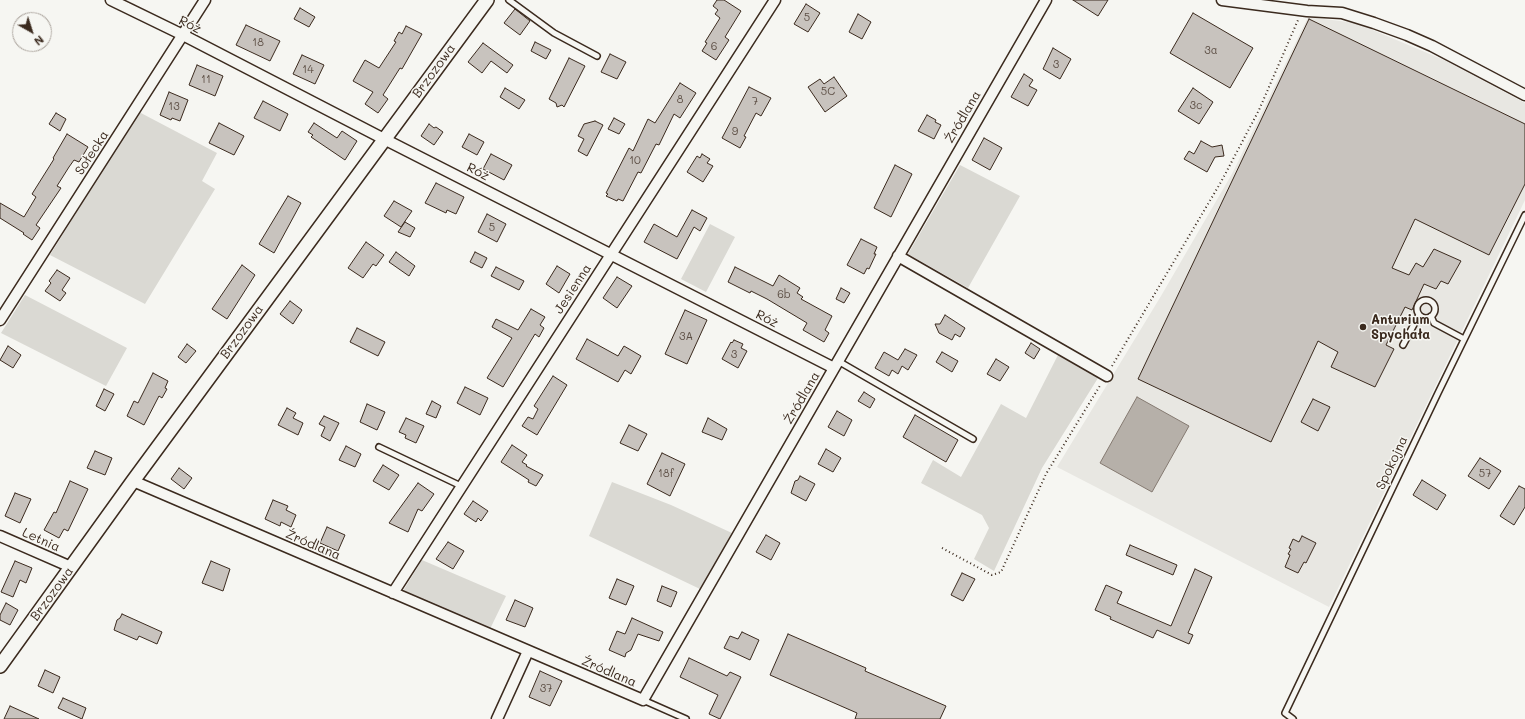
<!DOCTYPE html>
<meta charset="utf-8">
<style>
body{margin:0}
#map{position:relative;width:1525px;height:719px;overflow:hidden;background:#f6f6f2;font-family:Mali,sans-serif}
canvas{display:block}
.north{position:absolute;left:12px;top:12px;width:40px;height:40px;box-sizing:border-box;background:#f6f6f2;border:1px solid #aba49d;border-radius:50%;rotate:141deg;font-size:11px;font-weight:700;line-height:16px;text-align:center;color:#3b2a1e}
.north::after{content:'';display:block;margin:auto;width:14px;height:18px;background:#3b2a1e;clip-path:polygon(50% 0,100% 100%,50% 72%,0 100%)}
</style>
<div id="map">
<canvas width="1525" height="719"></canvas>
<div class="north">N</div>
</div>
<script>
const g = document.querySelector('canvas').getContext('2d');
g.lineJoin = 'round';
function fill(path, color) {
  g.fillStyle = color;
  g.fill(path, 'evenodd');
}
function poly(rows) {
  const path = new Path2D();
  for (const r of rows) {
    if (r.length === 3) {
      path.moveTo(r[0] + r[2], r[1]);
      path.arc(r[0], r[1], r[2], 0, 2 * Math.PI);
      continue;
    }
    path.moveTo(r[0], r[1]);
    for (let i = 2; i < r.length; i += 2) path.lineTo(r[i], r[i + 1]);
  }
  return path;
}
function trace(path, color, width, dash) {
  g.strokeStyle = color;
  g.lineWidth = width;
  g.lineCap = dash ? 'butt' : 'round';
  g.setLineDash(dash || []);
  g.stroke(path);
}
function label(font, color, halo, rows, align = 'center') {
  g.font = font + ' Mali,sans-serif';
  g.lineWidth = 3;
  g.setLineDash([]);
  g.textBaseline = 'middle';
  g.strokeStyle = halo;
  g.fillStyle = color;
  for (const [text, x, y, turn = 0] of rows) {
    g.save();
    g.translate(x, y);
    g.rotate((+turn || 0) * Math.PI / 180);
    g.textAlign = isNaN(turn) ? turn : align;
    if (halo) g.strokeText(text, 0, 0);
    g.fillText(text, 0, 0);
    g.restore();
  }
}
fill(poly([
 [1308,17,1356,23,1444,60,1525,103,1525,200,1329,607,1057,467,1161,296,1233,172]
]), '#e8e7e2');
fill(poly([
 [139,112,217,153,202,181,215,189,145,304,50,255],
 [960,165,1020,196,968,288,908,254],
 [710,224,735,237,706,292,681,279],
 [25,295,127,348,106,386,1,333],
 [1060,351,1098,378,1042,468,994,571,974,559,989,528,982,515,921,483,933,460,961,477,1001,404,1026,418],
 [612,482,671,505,732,533,700,589,589,536],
 [422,560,506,596,490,629,403,591]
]), '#dad9d3');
const water = poly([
 [1137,397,1189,426,1152,492,1100,463,1137,397]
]);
fill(water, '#b6b0a9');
trace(water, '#857a71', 1);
const building = poly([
 [717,0,724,0,741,11,725,37,729,40,716,60,702,51,707,43,705,42,720,18,715,14,718,10,713,6,717,0],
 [1073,0,1108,0,1098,16,1073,0],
 [806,4,820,13,808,32,794,24,806,4],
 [300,8,315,17,309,27,294,19,300,8],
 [515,9,530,21,520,35,504,23,515,9],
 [1193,13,1253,48,1230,88,1170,53,1193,13],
 [858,14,871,22,862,39,849,32,858,14],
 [1309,19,1525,124,1525,184,1489,255,1415,219,1392,268,1409,275,1416,263,1423,267,1434,249,1461,261,1448,284,1441,281,1436,289,1424,284,1412,310,1405,307,1386,345,1394,349,1375,387,1331,367,1338,352,1318,341,1271,442,1138,379,1309,19],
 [246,25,280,41,270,61,236,45,246,25],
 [406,26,422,34,402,69,400,68,383,95,388,99,378,113,365,104,373,92,353,81,365,60,379,68,396,42,394,41,399,32,402,34,406,26],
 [535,42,551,50,546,59,531,51,535,42],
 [483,43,513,65,507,73,491,61,482,73,468,62,483,43],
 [1053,48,1071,59,1060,79,1043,69,1053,48],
 [610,54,626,62,617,79,601,72,610,54],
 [302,55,324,65,315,84,293,74,302,55],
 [569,58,585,66,564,107,562,105,557,107,556,103,549,99,569,58],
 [197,65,223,76,215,96,189,85,197,65],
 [1024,74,1033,80,1029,86,1037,90,1028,106,1011,97,1024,74],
 [834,77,847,96,825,112,808,87,820,79,824,84,834,77],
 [680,83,696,93,680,118,674,114,659,145,656,144,641,173,638,172,623,201,618,199,617,201,606,196,608,194,606,193,629,148,633,151,648,119,655,123,680,83],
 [749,87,771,98,761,116,756,113,744,136,746,137,740,148,722,138,749,87],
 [505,88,525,100,519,109,500,97,505,88],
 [1193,88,1213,102,1199,124,1178,111,1193,88],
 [169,92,188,100,180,121,172,118,171,120,160,115,169,92],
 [263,101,288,114,280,131,254,118,263,101],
 [56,113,66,119,60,131,49,124,56,113],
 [927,115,936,120,935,122,941,125,934,139,918,131,927,115],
 [614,118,625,124,619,134,608,129,614,118],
 [595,121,603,125,587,156,578,151,584,139,578,136,584,124,595,121],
 [219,123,244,136,234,155,209,143,219,123],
 [314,123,337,138,342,131,357,141,345,160,311,137,313,135,308,132,314,123],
 [429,124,434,128,436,127,443,132,434,145,421,136,429,124],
 [67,134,88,147,79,162,74,160,69,167,57,186,61,188,36,225,40,228,32,240,23,234,24,233,0,218,0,203,24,217,36,197,32,194,54,159,53,158,67,134],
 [469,134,484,142,477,155,462,147,469,134],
 [984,138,1002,148,990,170,972,160,984,138],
 [1201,141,1212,147,1222,145,1224,156,1215,157,1207,172,1184,159,1189,151,1194,154,1201,141],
 [491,154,512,165,504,180,483,169,491,154],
 [702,154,710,159,707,163,713,166,703,182,687,172,697,156,700,158,702,154],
 [895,165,912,174,891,217,874,208,895,165],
 [436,183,464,197,456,214,447,210,446,213,425,203,436,183],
 [288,196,301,203,274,253,259,244,288,196],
 [394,201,412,211,401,227,384,216,394,201],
 [692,210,707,218,700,231,694,227,677,259,644,242,654,224,677,237,692,210],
 [487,214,506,224,497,242,478,232,487,214],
 [405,222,415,228,410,237,398,232,405,222],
 [861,239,877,247,874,254,876,254,869,269,867,268,864,274,847,265,861,239],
 [366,242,384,255,376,266,373,264,363,278,348,268,366,242],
 [396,252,415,266,409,276,389,262,396,252],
 [475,252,487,258,482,268,470,262,475,252],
 [242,265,255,275,227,319,212,309,242,265],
 [557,266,570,274,559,293,546,284,557,266],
 [496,267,524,281,519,290,491,276,496,267],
 [735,267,773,286,779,275,800,288,797,293,803,297,801,299,832,316,825,330,829,333,824,342,803,330,807,323,767,299,751,291,750,293,728,282,735,267],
 [57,270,70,278,62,290,66,293,60,301,45,291,51,283,49,281,57,270],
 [617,277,632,286,617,308,603,298,617,277],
 [841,288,850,293,844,303,836,299,841,288],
 [290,301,302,310,293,324,280,314,290,301],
 [531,309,545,317,540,325,544,328,539,337,535,334,503,387,487,378,512,338,492,327,496,319,518,330,531,309],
 [685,310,707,320,687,364,665,354,685,310],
 [945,315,965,328,960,337,955,334,952,340,939,333,935,324,940,324,945,315],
 [357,328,385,342,378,356,350,342,357,328],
 [587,339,618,356,624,346,641,356,631,374,625,370,618,382,576,359,587,339],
 [734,340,743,344,741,348,747,351,738,368,722,359,731,342,732,343,734,340],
 [1031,343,1040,349,1034,359,1025,353,1031,343],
 [187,344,196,351,186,363,178,357,187,344],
 [8,346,21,355,13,368,0,360,8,346],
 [905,349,917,355,908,370,902,366,898,374,892,370,889,376,875,368,884,352,898,360,905,349],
 [942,352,958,361,952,372,936,362,942,352],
 [996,359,1009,367,1000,381,987,374,996,359],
 [153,373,168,381,165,388,167,389,162,398,159,396,144,425,127,416,134,401,138,403,153,373],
 [553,376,567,385,537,435,522,426,528,417,533,419,538,409,534,406,553,376],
 [465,387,488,398,480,415,457,403,465,387],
 [104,389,114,394,105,411,96,406,104,389],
 [864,392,875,399,870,408,858,401,864,392],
 [1313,399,1330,407,1318,431,1301,422,1313,399],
 [432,401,441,406,436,418,426,414,432,401],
 [367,404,385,412,377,430,360,422,367,404],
 [287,408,296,413,293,418,303,423,298,435,278,425,287,408],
 [837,411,852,420,844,436,828,427,837,411],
 [915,415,958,440,946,462,903,437,915,415],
 [324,416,339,423,330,441,321,436,325,427,319,424,324,416],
 [406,418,424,426,416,443,405,438,406,435,399,432,406,418],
 [708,418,727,429,722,440,702,432,708,418],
 [629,425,647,434,638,451,620,443,629,425],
 [512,445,527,455,522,462,527,465,526,466,543,475,536,486,528,482,529,480,501,462,512,445],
 [346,446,361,454,355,467,339,460,346,446],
 [826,449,841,458,833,472,818,464,826,449],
 [95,451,112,458,105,475,87,468,95,451],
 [662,453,685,464,670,496,647,484,662,453],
 [1480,458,1501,471,1489,489,1468,476,1480,458],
 [383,465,399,475,389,490,373,481,383,465],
 [179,468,192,478,184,489,171,479,179,468],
 [800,476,815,484,806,501,791,493,795,481,798,480,800,476],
 [1422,480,1446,495,1437,510,1413,495,1422,480],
 [70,481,88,489,68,531,64,529,59,538,44,530,54,512,56,513,70,481],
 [418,483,434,494,422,511,418,509,408,532,389,523,418,483],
 [1519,486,1525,489,1525,507,1514,525,1500,516,1519,486],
 [15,493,31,499,20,523,5,516,15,493],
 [273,500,288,506,286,510,296,515,291,527,281,522,280,526,265,519,273,500],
 [473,501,488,511,481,521,478,518,476,522,464,514,473,501],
 [327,527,345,535,338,551,320,543,327,527],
 [766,535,780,543,771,560,756,552,766,535],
 [1302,536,1316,543,1306,563,1304,562,1298,573,1285,567,1290,555,1288,554,1291,549,1289,548,1293,539,1299,542,1302,536],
 [448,542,464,551,453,569,436,559,448,542],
 [1130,545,1177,565,1173,575,1126,555,1130,545],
 [15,561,32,568,26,583,20,580,13,597,1,592,15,561],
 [211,561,230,569,223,591,202,583,211,561],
 [1195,569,1212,577,1188,633,1193,635,1189,644,1157,630,1153,638,1110,619,1111,617,1095,610,1106,585,1122,592,1117,603,1171,626,1195,569],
 [962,573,975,579,963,601,951,595,962,573],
 [617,579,634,586,626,605,609,598,617,579],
 [662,586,677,592,671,607,657,601,662,586],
 [515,600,533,608,525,627,506,620,515,600],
 [6,603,18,610,10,625,0,620,0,615,6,603],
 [122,614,162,632,157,644,139,636,137,640,114,630,117,620,120,618,122,614],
 [632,618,663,632,659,641,638,634,631,650,626,653,625,657,609,650,617,631,625,634,632,618],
 [742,632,759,640,750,660,724,648,730,636,738,639,742,632],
 [788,634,866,668,865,671,946,706,940,719,855,719,857,713,770,675,788,634],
 [689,658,727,676,730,672,741,677,720,719,709,714,718,695,680,677,689,658],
 [45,670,60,677,53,693,38,686,45,670],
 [540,671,562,681,550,706,529,697,540,671],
 [63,698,86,708,82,719,58,708,63,698],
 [10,706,39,719,4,719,10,706]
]);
fill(building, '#c8c3be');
trace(building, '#3b2a1e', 1);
const service = poly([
 [509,0,554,33,597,56],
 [1426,309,9],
 [1431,316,1434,323,1464,339],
 [1403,345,1419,315],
 [838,361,973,439],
 [379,447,461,486],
 [643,700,686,719],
 [1293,719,1285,713,1438,393,1525,215]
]);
const minor = poly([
 [111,0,183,35,384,139,834,368],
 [1222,0,1307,11,1342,13,1374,23,1407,35,1432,46,1525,95],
 [898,256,1107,376],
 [0,320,205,0],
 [133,481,643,700,1046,0],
 [0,536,71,567],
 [393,593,775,0],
 [497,719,528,651]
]);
const tertiary = poly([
 [0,666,133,481,487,0]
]);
trace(service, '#3b2a1e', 8);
trace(minor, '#3b2a1e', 13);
trace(tertiary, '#3b2a1e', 16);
trace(poly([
 [1112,366,1221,182,1259,110,1298,20],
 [942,548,992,575,1001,572,1046,474,1101,384]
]), '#3b2a1e', 2, [1, 3]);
trace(service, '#f6f6f2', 5);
trace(minor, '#f6f6f2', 10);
trace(tertiary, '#f6f6f2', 13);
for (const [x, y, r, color] of [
 [1363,327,4,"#3b2a1e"]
]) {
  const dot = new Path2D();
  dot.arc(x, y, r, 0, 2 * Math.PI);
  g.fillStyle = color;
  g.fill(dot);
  trace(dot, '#f6f6f2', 1.5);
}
label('11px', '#5e5046', null, [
 ["5",807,18],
 ["18",258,43],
 ["6",714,47],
 ["3a",1211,51],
 ["3",1056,65],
 ["14",308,70],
 ["11",206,80],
 ["5C",828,92],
 ["8",680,100],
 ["7",755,102],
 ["3c",1196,106],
 ["13",174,107],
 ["9",735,132],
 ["10",635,161],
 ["5",492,228],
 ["6b",784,295],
 ["3A",686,337],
 ["3",734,355],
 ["18f",666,474],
 ["57",1485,474],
 ["37",546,689]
]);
label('13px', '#3b2a1e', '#f6f6f2', [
 ["Róż",190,25,27],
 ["Brzozowa",434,71,-54],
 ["Źródlana",963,117,-60],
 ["Sołecka",92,153,-57],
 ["Róż",478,172,27],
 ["Jesienna",573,289,-57],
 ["Róż",767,319,27],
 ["Brzozowa",242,332,-54],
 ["Źródlana",802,398,-60],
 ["Spokojna",1392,463,-65],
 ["Letnia",41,540,24],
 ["Źródlana",313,545,23],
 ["Brzozowa",52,594,-54],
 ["Źródlana",609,672,23]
]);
label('bold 13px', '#3b2a1e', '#f6f6f2', [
 ["Anturium",1371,320],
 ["Spychała",1371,335]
], 'left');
</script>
